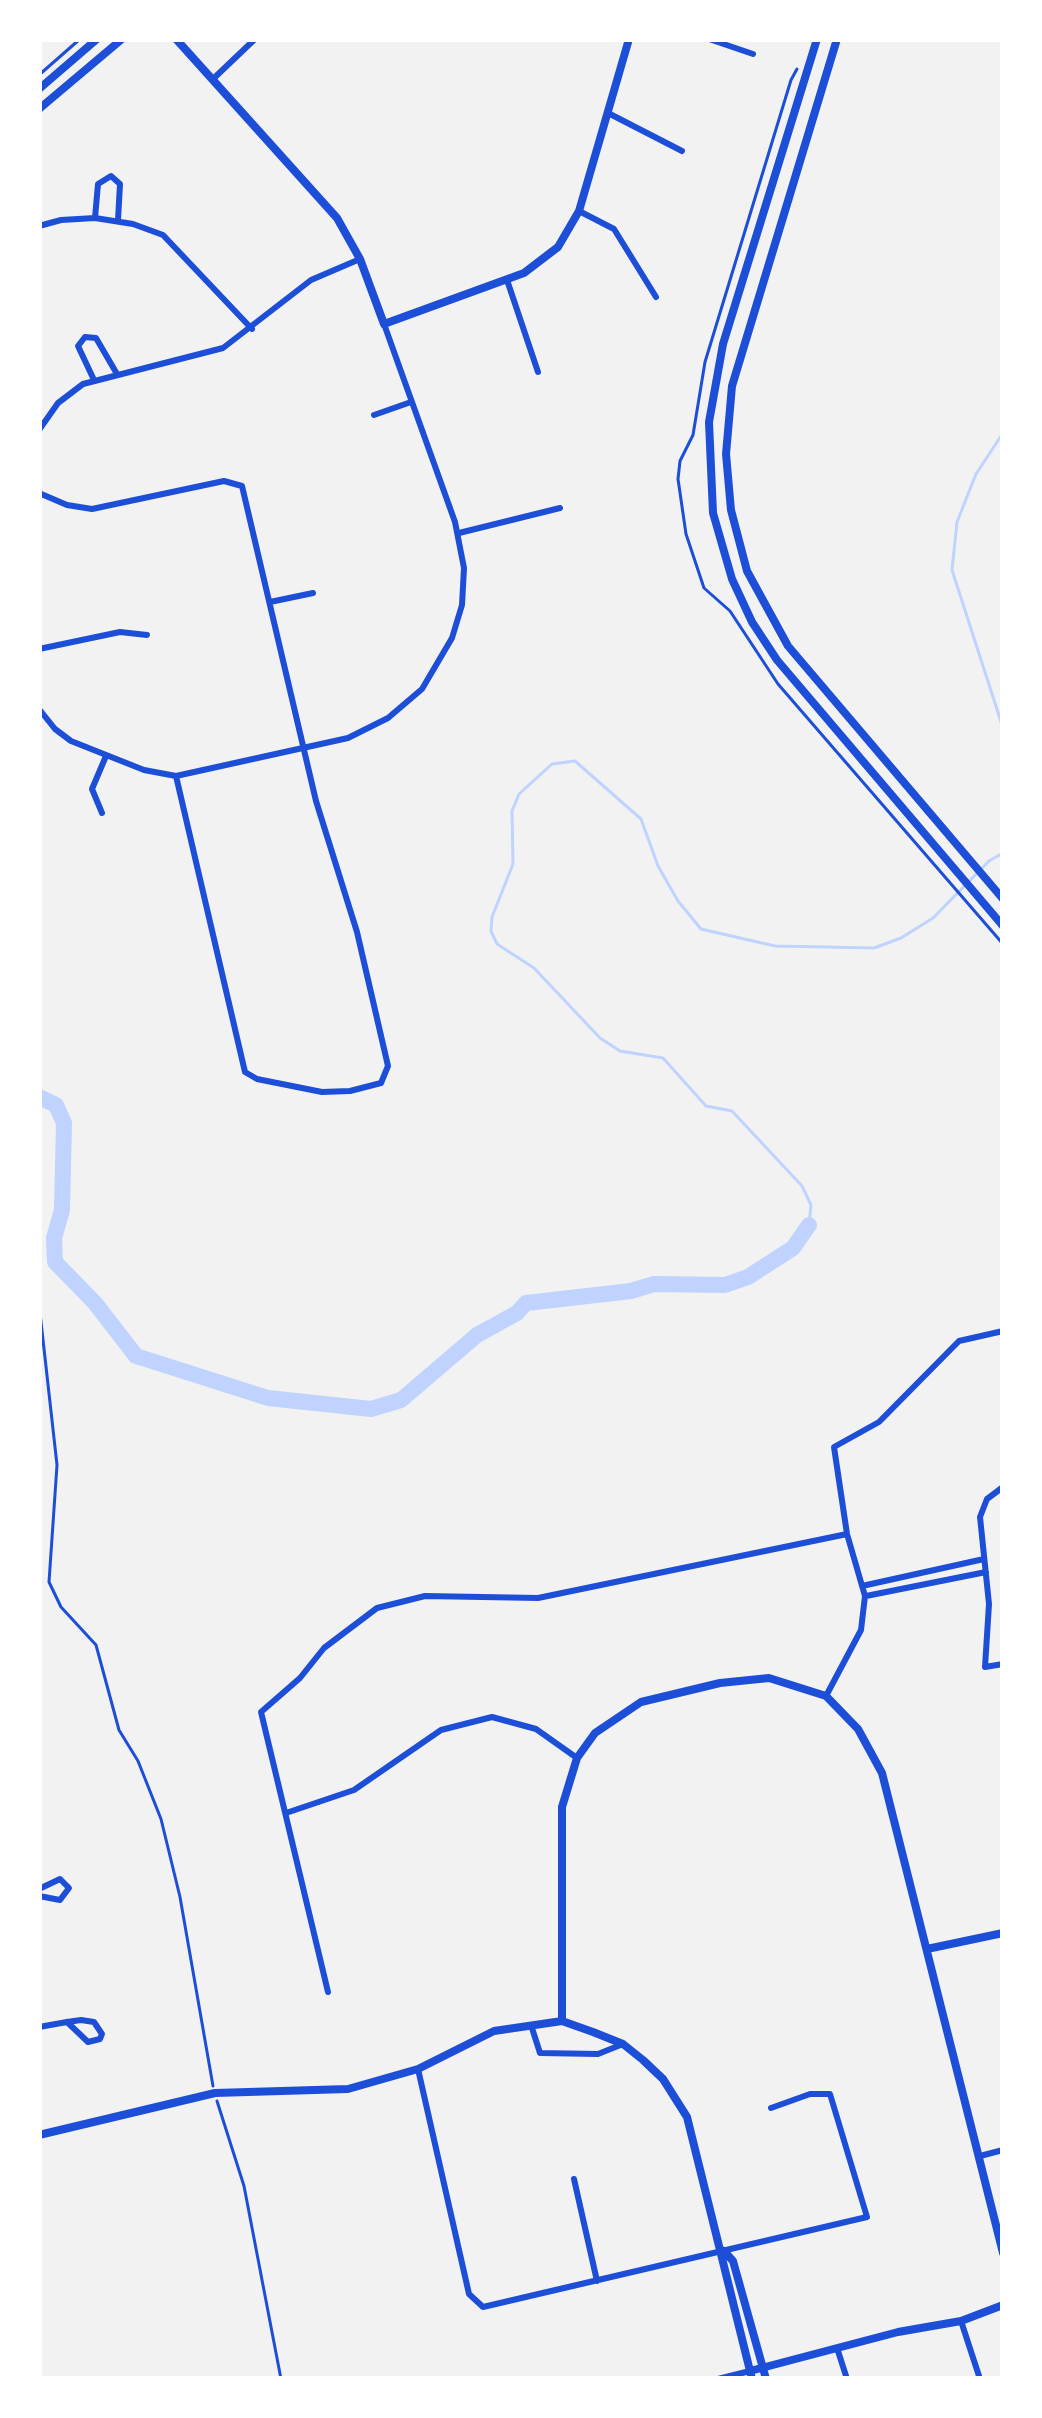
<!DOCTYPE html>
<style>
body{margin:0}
#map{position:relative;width:1042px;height:2418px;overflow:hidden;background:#f2f2f2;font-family:Jost,sans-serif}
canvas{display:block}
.frame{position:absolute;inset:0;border:42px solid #fff;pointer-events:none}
</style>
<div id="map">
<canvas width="1042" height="2418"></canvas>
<div class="frame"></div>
</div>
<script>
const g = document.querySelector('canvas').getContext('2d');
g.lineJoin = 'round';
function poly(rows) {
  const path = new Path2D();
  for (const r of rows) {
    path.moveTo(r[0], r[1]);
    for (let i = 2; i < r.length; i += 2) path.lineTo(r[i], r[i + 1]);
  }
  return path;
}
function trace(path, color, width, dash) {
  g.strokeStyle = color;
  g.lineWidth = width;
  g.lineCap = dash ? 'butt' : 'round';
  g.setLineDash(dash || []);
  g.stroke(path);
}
trace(poly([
 [1003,433,976,474,957,522,952,570,1003,728],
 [809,1225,811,1205,802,1186,732,1111,706,1106,663,1058,620,1051,600,1038,534,968,497,944,491,931,492,917,513,864,512,811,519,794,552,764,575,761,641,819,658,866,678,901,701,929,775,946,874,948,901,938,933,918,989,861,1003,853]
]), '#bfd3fe', 3);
trace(poly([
 [39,1097,56,1105,64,1123,62,1210,54,1238,55,1262,95,1303,136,1356,268,1398,371,1409,401,1400,477,1335,517,1313,526,1303,631,1291,654,1284,725,1285,748,1277,793,1248,809,1225]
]), '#bfd3fe', 16);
trace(poly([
 [797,69,791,80,705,362,693,435,680,461,678,479,686,534,704,588,730,611,778,684,1003,944],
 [39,75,80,39],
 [39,1304,57,1465,49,1582,61,1607,96,1645,119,1730,138,1761,161,1819,180,1897,213,2086],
 [217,2101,244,2186,281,2379]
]), '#1d4ed8', 3);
trace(poly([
 [709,39,753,54],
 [213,79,255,39],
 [608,113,682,151],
 [579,211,614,229,656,297],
 [95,218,98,184,111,176,120,184,118,220],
 [39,226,61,220,95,218,133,224,163,235,252,329],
 [507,280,538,372],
 [94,380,78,346,85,337,96,338,117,374],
 [374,415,411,402],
 [39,430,58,403,83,384,223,348,311,280,360,259],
 [39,493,67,505,92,509,224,481,242,486,316,801,357,932,388,1066,381,1083,350,1091,322,1092,257,1079,245,1072,176,776],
 [459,533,560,508],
 [270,602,313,593],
 [39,649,120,632,147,635],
 [39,709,55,729,71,741,144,770,176,776,348,738,388,718,422,689,452,638,462,605,464,568,455,522,384,324],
 [102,813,92,789,106,756],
 [1003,1487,987,1499,980,1517,989,1604,985,1667,1003,1664],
 [862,1586,984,1559],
 [866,1596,986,1572],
 [826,1696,861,1630,865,1596,847,1534,834,1447,879,1422,959,1341,1003,1331],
 [286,1813,354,1790,441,1730,492,1717,536,1729,577,1758],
 [39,1889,60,1879,69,1888,60,1900,39,1896],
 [328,1992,261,1712,300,1678,324,1648,377,1608,425,1596,538,1598,847,1534],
 [531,2025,540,2053,598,2054,623,2044],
 [39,2027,67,2022,81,2020,94,2022,102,2034,100,2039,88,2042,67,2022],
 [418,2069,469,2294,483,2307,867,2217,830,2094,810,2094,771,2108],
 [980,2156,1003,2150],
 [574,2179,597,2281],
 [961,2321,980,2379],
 [838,2351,847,2379],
 [718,2379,750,2371]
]), '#1d4ed8', 6);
trace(poly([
 [176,39,337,218,360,259,384,324,524,273,558,247,579,211,629,39],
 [927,1949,1003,1933],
 [562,2021,562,1807,577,1758,595,1733,641,1702,720,1683,769,1678,826,1696,858,1729,882,1773,1003,2253],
 [39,2135,215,2093,348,2089,418,2069,494,2031,562,2021,593,2032,623,2044,643,2060,663,2079,687,2117,752,2379],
 [724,2251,733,2261,766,2379],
 [750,2371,898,2332,961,2321,1003,2305]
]), '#1d4ed8', 8);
trace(poly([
 [817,39,723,344,709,422,713,513,732,579,752,622,777,660,1003,926],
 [837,39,732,386,726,454,731,510,747,571,788,646,1003,899],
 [39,89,97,39],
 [39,109,122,39]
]), '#1d4ed8', 8);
</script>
